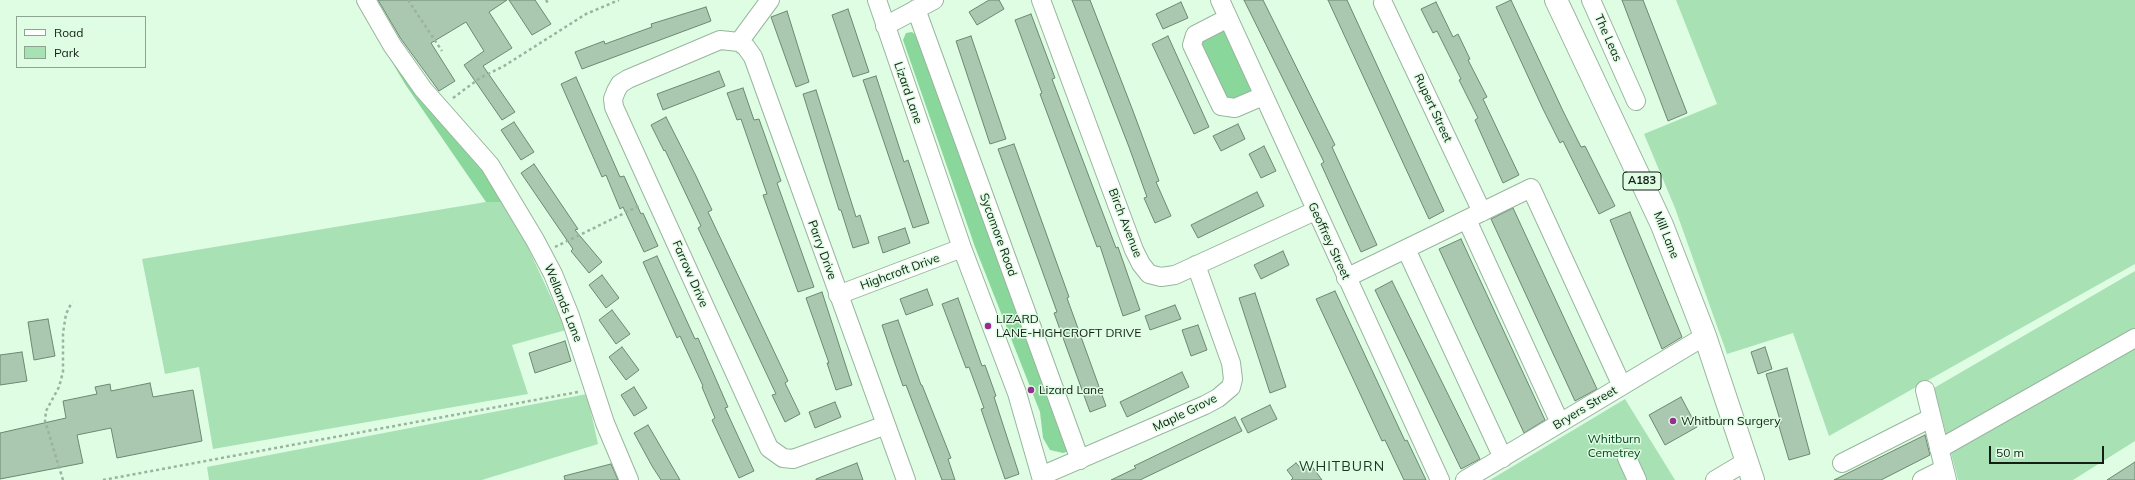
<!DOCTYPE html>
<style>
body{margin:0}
#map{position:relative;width:2135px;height:480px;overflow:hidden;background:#defde3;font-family:Mulish,sans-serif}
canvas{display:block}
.legend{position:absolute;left:16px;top:16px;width:130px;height:52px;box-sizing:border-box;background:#defde3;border:1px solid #8da491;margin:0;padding:5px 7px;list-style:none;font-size:12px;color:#131e15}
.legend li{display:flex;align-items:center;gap:8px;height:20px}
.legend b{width:20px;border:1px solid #8da491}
.scale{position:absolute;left:1989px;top:446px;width:115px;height:18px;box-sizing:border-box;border:2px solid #131e15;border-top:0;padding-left:5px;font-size:12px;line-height:14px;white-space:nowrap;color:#131e15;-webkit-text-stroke:3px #defde3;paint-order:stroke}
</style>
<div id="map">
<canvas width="2135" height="480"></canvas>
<ul class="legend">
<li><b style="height:5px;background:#fff"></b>Road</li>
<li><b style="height:11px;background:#a8e1b4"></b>Park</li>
</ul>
<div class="scale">50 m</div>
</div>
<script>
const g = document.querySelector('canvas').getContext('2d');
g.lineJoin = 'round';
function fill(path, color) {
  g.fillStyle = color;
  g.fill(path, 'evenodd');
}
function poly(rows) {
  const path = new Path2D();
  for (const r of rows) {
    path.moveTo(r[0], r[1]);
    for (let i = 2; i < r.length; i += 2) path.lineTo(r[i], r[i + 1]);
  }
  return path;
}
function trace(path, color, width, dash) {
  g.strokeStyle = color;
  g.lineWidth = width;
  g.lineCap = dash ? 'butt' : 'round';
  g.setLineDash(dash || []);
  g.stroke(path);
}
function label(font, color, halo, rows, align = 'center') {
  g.font = font + ' Mulish,sans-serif';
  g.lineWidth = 3;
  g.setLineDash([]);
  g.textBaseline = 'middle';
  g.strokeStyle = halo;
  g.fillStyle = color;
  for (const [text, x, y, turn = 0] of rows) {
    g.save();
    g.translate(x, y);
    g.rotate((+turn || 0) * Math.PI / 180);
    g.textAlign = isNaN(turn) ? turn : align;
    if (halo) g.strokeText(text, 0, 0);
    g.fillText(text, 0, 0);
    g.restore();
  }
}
fill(poly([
 [1676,0,2135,0,2135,264,1829,436,1793,333,1727,354,1675,208,1644,134,1717,104],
 [486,202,507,202,566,330,512,345,528,394,213,449,199,367,165,374,142,259],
 [2135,271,2135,441,2073,480,1958,480,1934,388],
 [587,394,598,444,482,480,209,480,207,467],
 [1625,399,1675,480,1490,480]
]), '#a8e1b4');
fill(poly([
 [1225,29,1254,92,1233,100,1225,96,1202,43,1205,37],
 [912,32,917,36,1070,451,1063,453,1050,450,1043,438,1040,412,975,247,903,40,906,33],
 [383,47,458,136,507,202,486,202,405,84]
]), '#89d79a');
const building = poly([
 [378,0,507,0,489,12,512,48,483,66,515,112,502,120,464,65,484,51,466,22,431,43,455,81,439,91,401,39,378,0],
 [509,0,535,0,551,24,532,35,509,0],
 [989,0,999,0,1004,9,977,25,969,12,989,0],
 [1072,0,1090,0,1133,111,1159,181,1156,182,1171,216,1155,223,1144,198,1147,197,1129,147,1072,0],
 [1244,0,1263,0,1335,145,1332,147,1377,245,1361,252,1321,164,1324,162,1244,0],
 [1328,0,1347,0,1444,211,1429,219,1328,0],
 [1511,0,1563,111,1581,147,1585,146,1615,206,1599,214,1563,141,1560,143,1543,109,1496,7,1511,0],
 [1622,0,1643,0,1687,113,1668,121,1622,0],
 [1181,2,1188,18,1163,29,1156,14,1181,2],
 [1436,2,1453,37,1458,34,1470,59,1468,60,1487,97,1483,99,1519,175,1503,183,1475,120,1478,118,1459,80,1461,79,1437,31,1433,33,1421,9,1436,2],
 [706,7,711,21,582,69,575,52,604,41,605,44,652,27,651,24,706,7],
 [848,9,869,72,853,77,832,15,848,9],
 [787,11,809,82,796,87,771,17,787,11],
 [1031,14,1055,78,1052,79,1116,248,1118,247,1140,310,1123,316,1100,246,1097,247,1040,94,1042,93,1015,20,1031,14],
 [971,36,1006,139,990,144,956,41,971,36],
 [1168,36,1209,127,1194,134,1152,44,1168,36],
 [719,71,725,86,663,110,657,94,719,71],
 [876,76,904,162,908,160,929,223,913,228,863,80,876,76],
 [576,77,620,177,624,176,641,214,643,213,658,246,644,252,623,207,620,209,606,175,602,177,561,84,576,77],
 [743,88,754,120,759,119,781,181,777,183,814,287,798,292,763,195,767,194,741,119,737,120,727,93,743,88],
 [816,90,856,217,860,215,869,243,853,248,841,210,839,210,803,94,816,90],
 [666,117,696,176,712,210,708,212,788,381,785,383,800,414,785,422,772,395,776,394,698,228,701,226,665,150,664,151,651,125,666,117],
 [514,122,534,152,521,160,501,130,514,122],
 [1238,124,1245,139,1221,151,1213,136,1238,124],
 [1014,144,1069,297,1067,298,1106,406,1090,412,1054,313,1057,312,1039,262,998,149,1014,144],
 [1264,146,1276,171,1261,178,1249,154,1264,146],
 [534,164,578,229,575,230,602,262,589,273,571,251,573,249,521,173,534,164],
 [1257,192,1264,206,1198,238,1191,225,1257,192],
 [1513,208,1597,389,1575,401,1491,219,1513,208],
 [1630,212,1682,337,1662,349,1610,220,1630,212],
 [905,228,910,243,883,253,878,237,905,228],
 [1461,239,1545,420,1524,433,1439,249,1461,239],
 [1283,251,1289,265,1261,279,1254,265,1283,251],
 [657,256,695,339,698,338,728,407,725,408,754,471,739,478,712,420,715,418,702,387,703,386,680,336,677,338,643,262,657,256],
 [602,275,619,298,606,308,589,285,602,275],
 [1392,281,1480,459,1461,469,1375,290,1392,281],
 [927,289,933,305,906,315,900,299,927,289],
 [1335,291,1405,441,1407,440,1426,480,1404,480,1385,440,1382,441,1316,299,1335,291],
 [822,292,852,385,836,390,827,363,829,363,806,298,822,292],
 [1255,293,1286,387,1270,393,1239,298,1255,293],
 [958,298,982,366,985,365,996,396,994,397,1019,474,1005,479,981,409,984,408,969,367,966,368,942,304,958,298],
 [1175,305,1181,319,1150,330,1145,316,1175,305],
 [612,310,630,334,616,344,599,320,612,310],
 [48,319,55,356,34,360,28,322,48,319],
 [898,320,921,385,922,385,951,458,948,459,955,480,942,480,906,385,903,386,891,352,882,325,898,320],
 [1198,325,1207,350,1191,356,1182,330,1198,325],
 [565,341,571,361,535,373,529,353,565,341],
 [622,347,639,370,626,380,609,357,622,347],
 [1765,347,1772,369,1758,374,1751,352,1765,347],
 [22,352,27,381,0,385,0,355,22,352],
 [1787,368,1810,454,1789,460,1778,423,1781,423,1766,374,1787,368],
 [1182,372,1189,387,1127,417,1120,402,1182,372],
 [150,383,153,397,193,390,202,441,117,458,111,428,77,435,83,463,0,479,0,433,66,418,63,401,97,394,95,387,110,384,111,391,150,383],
 [634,387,647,408,634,416,621,395,634,387],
 [1681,397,1697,427,1665,445,1649,415,1681,397],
 [835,402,841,417,815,428,809,412,835,402],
 [1270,405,1277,419,1248,433,1241,419,1270,405],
 [1235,417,1242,431,1140,480,1111,480,1136,468,1134,466,1235,417],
 [648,425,655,437,680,480,661,480,652,466,634,433,648,425],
 [1925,435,1930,455,1881,480,1834,480,1925,435],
 [2135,462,2135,480,2107,480,2135,462],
 [857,463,863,480,816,480,816,479,857,463],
 [1296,463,1303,471,1311,465,1322,480,1291,480,1293,478,1287,470,1296,463],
 [611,464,618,480,565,480,564,476,611,464]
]);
fill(building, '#aac8af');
trace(building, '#6c8871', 1);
const minor = poly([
 [366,0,392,45,423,89,490,165,535,240,553,274,570,316,605,423,629,480],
 [877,0,962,248,1017,393,1042,480],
 [1041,0,1134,250,1141,264,1149,274,1161,277,1175,275,1315,211],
 [1220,0,1440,480],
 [1591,0,1636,101],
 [1383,3,1482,212],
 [916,9,1080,460],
 [1228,18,1195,35,1192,45,1221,106,1235,108,1263,96],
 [885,26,934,0],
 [739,42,770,0],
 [1467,220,1560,423],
 [1406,249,1503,458],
 [1346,278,1531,188,1622,386],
 [838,295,962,248],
 [1925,390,1947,480],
 [886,425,793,459,783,458,769,448,614,107,613,99,616,91,620,84,628,79,720,40,739,42,746,47,753,57,906,480],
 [1939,449,2135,338],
 [1627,458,1637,480],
 [1842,463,1931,418],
 [1041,476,1205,405,1218,398,1231,387,1233,379,1231,363,1196,265],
 [1465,480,1705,336],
 [1715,480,1747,461],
 [1922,480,1944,469]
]);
const major = poly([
 [1556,0,1662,225,1705,336,1753,480]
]);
trace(minor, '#98b69e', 20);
trace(major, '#98b69e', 24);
trace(poly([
 [408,0,442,51],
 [546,0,548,3],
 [453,98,480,78,504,66,586,14,619,0],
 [555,247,641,205],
 [63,480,45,421,46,411,59,387,63,372,63,333,66,314,72,302],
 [103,480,578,392]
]), '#9ab39e', 2.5, [3, 3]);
trace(minor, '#fff', 18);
trace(major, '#fff', 22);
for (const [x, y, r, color] of [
 [988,326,4,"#972d91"],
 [1031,390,4,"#972d91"],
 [1673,421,4,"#972d91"]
]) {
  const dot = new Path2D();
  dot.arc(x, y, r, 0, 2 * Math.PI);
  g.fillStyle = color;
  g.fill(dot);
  trace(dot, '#defde3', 1.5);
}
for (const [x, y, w] of [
 [1642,181,38]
]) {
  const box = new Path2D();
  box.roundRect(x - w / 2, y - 9, w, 18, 3);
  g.fillStyle = '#defde3';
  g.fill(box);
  trace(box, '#131e15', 1);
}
label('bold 11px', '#131e15', null, [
 ["A183",1642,181]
]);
label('12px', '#131e15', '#defde3', [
 ["The Leas",1608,38,66],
 ["Lizard Lane",908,93,71],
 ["Rupert Street",1433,108,65],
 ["Birch Avenue",1125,223,69],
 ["Sycamore Road",998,235,70],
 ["Mill Lane",1666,235,68],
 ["Geoffrey Street",1329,241,65],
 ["Parry Drive",822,250,70],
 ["Highcroft Drive",900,272,-20],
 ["Farrow Drive",690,274,66],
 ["Wellands Lane",563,303,68],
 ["Bryers Street",1585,408,-31],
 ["Maple Grove",1185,413,-26]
]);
label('12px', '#131e15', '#defde3', [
 ["LIZARD",996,319],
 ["LANE-HIGHCROFT DRIVE",996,333],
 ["Lizard Lane",1039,390],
 ["Whitburn Surgery",1681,421]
], 'left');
label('12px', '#07441e', '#defde3', [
 ["Whitburn",1614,439],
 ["Cemetrey",1614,453]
]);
g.letterSpacing = '1px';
label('14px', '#1c3522', '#defde3', [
 ["WHITBURN",1342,467]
]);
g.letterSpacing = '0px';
</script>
